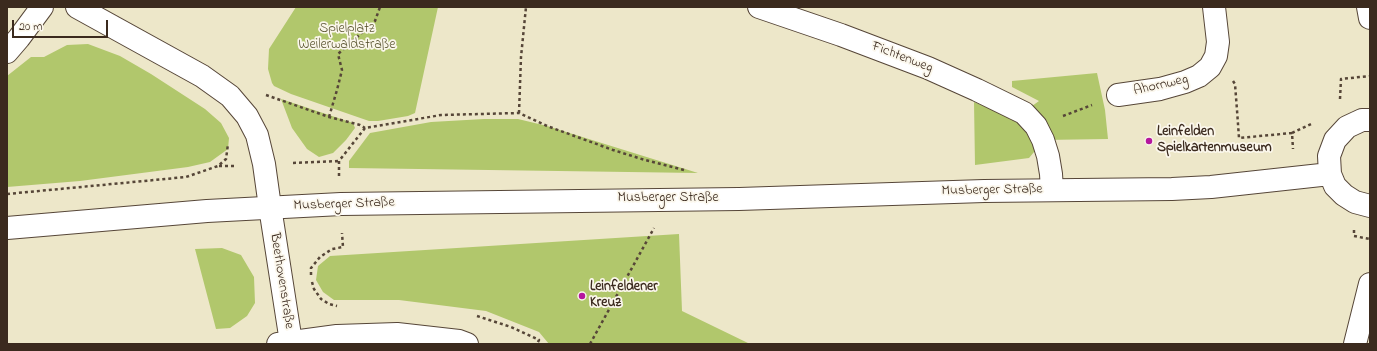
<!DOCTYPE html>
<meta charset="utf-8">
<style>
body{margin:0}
#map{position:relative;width:1377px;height:351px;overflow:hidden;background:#ede7c9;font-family:"Indie Flower",sans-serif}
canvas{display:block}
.frame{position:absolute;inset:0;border:8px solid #3b2a1e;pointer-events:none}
.scale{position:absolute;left:12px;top:20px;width:96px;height:18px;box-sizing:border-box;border:2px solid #3b2a1e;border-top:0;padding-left:5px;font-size:12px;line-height:14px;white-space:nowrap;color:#3b2a1e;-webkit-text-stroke:3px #fbf7ec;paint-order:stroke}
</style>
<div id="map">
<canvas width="1377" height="351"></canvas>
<div class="frame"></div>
<div class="scale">20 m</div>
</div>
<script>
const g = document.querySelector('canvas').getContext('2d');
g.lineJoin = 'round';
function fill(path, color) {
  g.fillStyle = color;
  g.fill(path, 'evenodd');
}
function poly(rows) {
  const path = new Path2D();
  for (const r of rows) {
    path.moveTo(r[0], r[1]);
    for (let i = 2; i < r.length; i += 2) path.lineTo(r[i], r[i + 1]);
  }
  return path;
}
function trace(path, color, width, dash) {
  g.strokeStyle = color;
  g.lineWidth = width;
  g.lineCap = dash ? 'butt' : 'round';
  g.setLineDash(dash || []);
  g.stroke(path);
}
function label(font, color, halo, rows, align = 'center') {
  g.font = font + ' "Indie Flower",sans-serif';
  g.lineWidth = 3.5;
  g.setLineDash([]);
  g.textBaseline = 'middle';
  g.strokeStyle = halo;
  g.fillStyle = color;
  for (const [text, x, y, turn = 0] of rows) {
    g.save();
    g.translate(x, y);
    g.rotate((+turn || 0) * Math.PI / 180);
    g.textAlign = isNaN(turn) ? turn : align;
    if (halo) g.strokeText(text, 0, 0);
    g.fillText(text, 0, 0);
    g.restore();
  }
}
fill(poly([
 [296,7,438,7,415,113,408,116,378,121,369,121,291,94,274,86,272,83,268,69,269,49],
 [88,44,120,56,151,74,205,109,221,123,229,138,228,149,210,162,188,167,80,181,7,187,7,76,31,57,44,57,67,45],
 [1097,73,1105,110,1108,139,1044,140,1029,158,975,165,974,102,1014,119,1039,101,1012,87,1012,81],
 [281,99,353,123,355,128,346,140,333,153,319,157,307,149,292,128],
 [484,119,518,119,547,126,698,173,349,168,349,161,370,133,431,122],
 [679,234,682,311,750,344,549,344,539,332,486,311,399,300,334,300,323,292,316,280,318,266,330,256],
 [222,248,241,255,254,277,255,303,247,316,230,328,216,329,195,249]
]), '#b1c76c');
const street = poly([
 [77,7,202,76,230,96,247,116,257,135,264,164,270,207,291,342],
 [759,7,841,35,928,68,977,90,1024,113,1036,126,1043,140,1048,156,1051,174,1052,190],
 [7,52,19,38,42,7],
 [1118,95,1160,89,1185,82,1199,76,1210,67,1216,56,1218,42,1214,7],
 [278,344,337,336,397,334,459,341,467,344],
 [1355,344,1370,284]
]);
const secondary = poly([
 [1368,7,1370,18],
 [1370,120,1362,120,1347,127,1335,140,1329,156,1330,174,1335,186,1344,195,1355,202,1370,206],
 [7,228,207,211,341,204,739,199,984,191,1172,189,1211,187,1330,174]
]);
trace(street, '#564638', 24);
trace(secondary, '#564638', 24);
trace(poly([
 [1233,81,1235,84,1237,110,1239,138,1292,133,1293,149],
 [266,95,329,117,360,125,365,128],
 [1340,99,1341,79,1370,76],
 [519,113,521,57,526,7],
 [1063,116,1092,105],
 [329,117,337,90,342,70,338,54,375,21,380,7],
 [1292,133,1311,124],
 [293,163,339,161],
 [219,166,236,166],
 [339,176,339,161,365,128,441,115,519,113,547,126,613,150,645,160,684,170],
 [7,194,186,177,218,166,226,159,228,144],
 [1354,230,1354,236,1370,239],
 [311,275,311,268,320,257,332,249,343,247,342,233],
 [312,282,314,289,321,299,329,304,337,306],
 [477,316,511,327,539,340,537,344],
 [590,344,654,228]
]), '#564638', 2.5, [3, 3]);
trace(street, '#fff', 22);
trace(secondary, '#fff', 22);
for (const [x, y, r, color] of [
 [1149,141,4,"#b5179e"],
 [582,296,4,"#b5179e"]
]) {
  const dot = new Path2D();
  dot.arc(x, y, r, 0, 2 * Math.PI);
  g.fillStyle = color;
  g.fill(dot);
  trace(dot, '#fbf7ec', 1.5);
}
label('14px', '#5e5935', '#fbf7ec', [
 ["Spielplatz",347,30],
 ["Weilerwaldstraße",347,46]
]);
label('14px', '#3b2a1e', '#fbf7ec', [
 ["Fichtenweg",902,58,21],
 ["Ahornweg",1161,86,-13],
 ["Musberger Straße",992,191,-1],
 ["Musberger Straße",668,199],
 ["Musberger Straße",344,205,-2],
 ["Beethovenstraße",281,281,81]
]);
label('bold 14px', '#3b2a1e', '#fbf7ec', [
 ["Leinfelden",1157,133],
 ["Spielkartenmuseum",1157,149],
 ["Leinfeldener",590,288],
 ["Kreuz",590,304]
], 'left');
</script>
